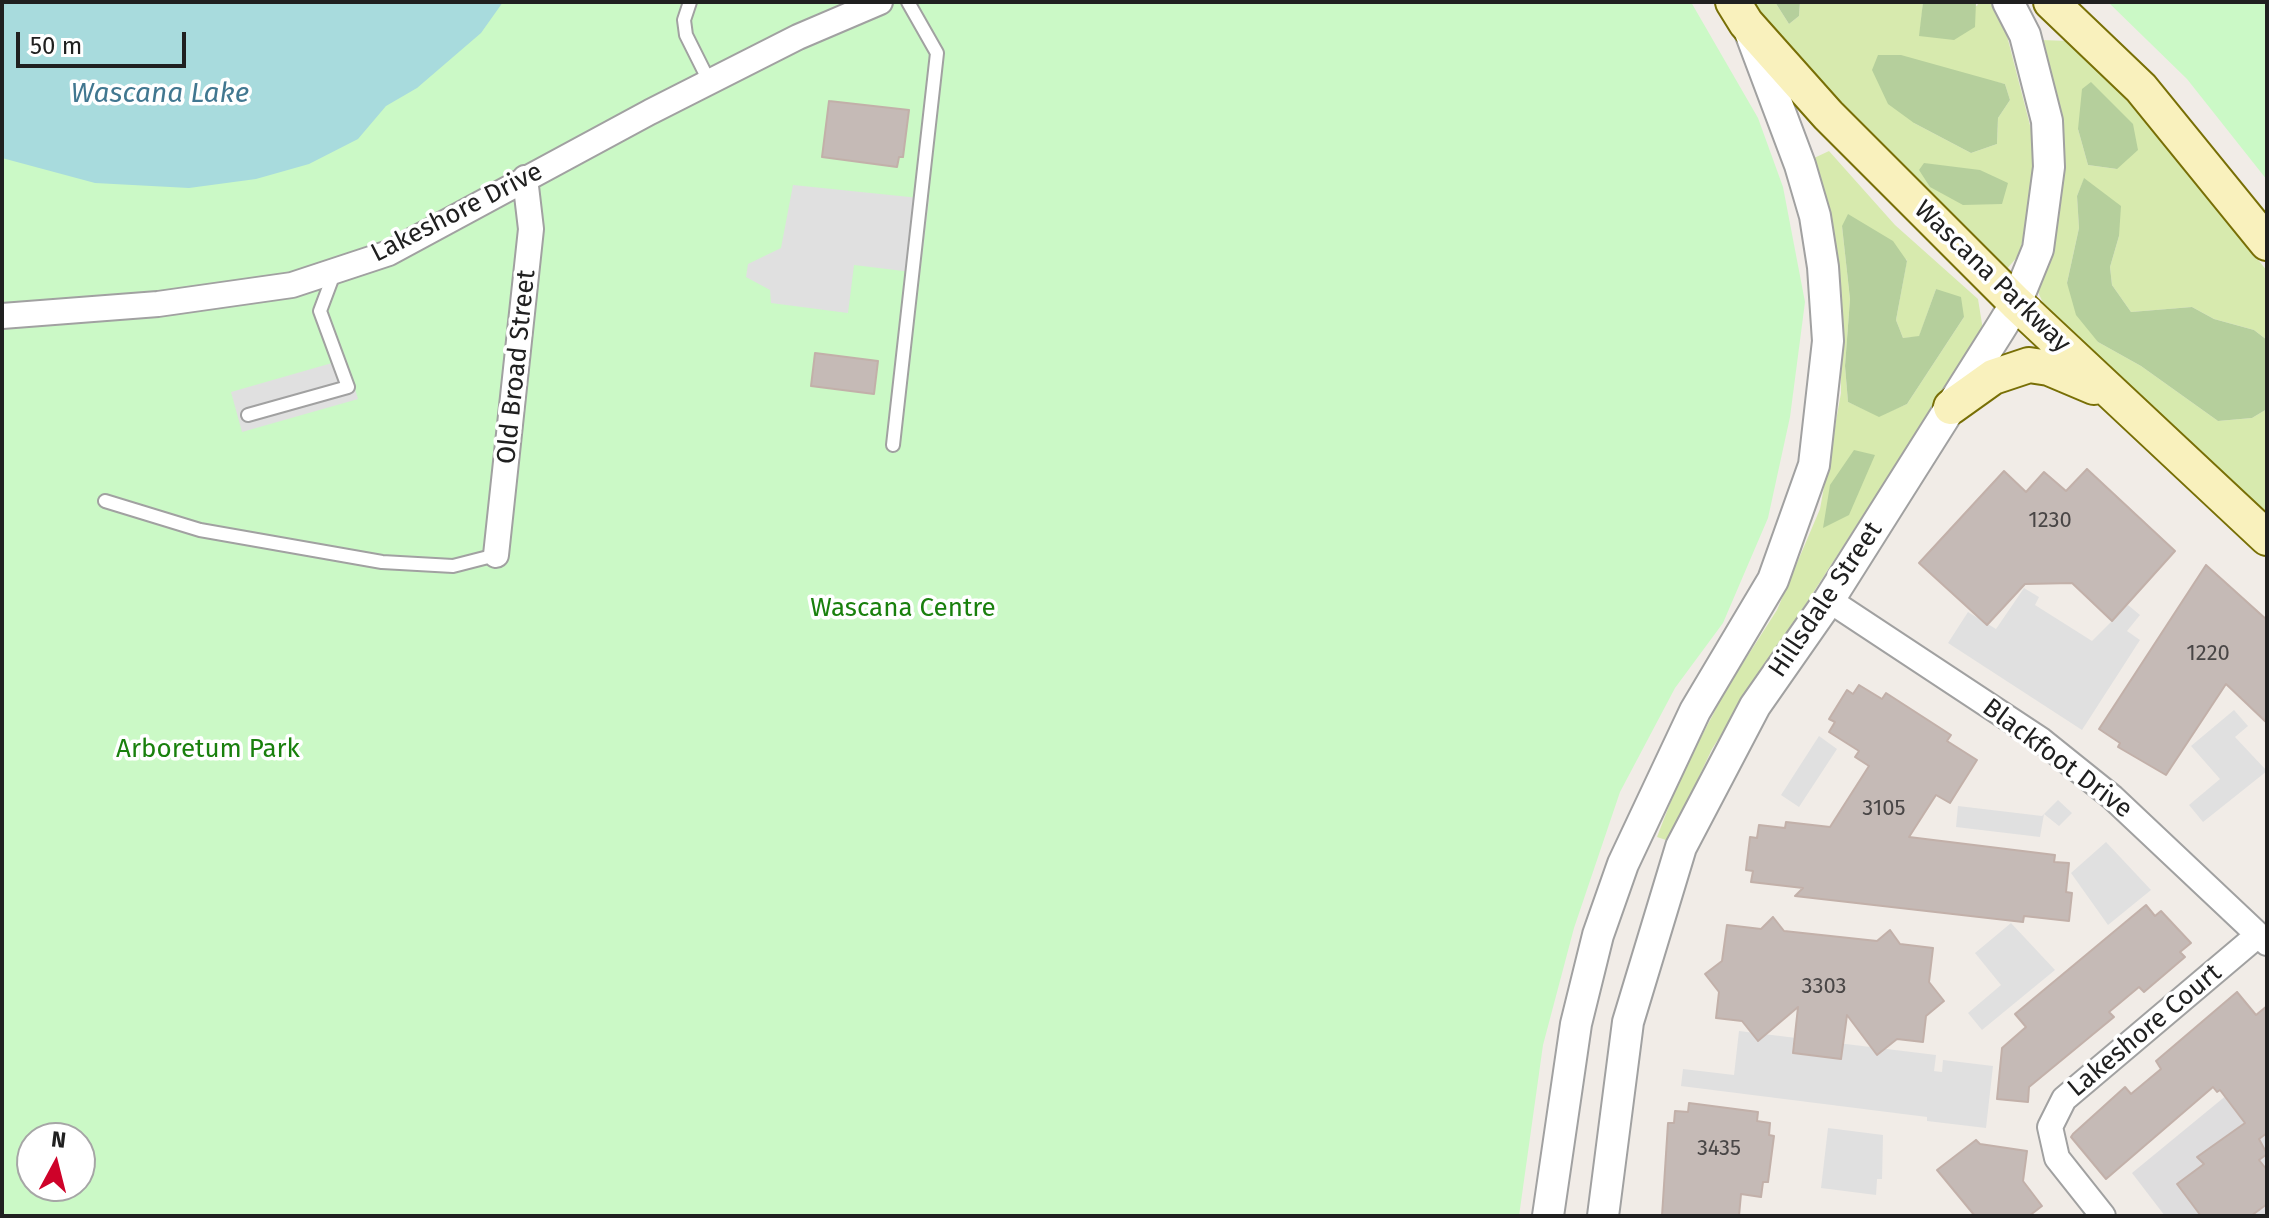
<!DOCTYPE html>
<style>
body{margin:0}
#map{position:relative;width:2269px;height:1218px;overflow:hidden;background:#f1ece7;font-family:"Fira Sans",sans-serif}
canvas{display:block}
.frame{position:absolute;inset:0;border:4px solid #202020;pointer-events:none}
.north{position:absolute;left:16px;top:1122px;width:80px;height:80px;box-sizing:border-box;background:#fff;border:2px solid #a6a6a6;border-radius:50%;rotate:7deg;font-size:22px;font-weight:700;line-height:32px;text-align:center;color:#202020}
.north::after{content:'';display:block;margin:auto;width:28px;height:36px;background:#ce0229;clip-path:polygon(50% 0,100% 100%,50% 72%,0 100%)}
.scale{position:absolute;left:16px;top:32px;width:170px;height:36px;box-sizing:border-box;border:4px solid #202020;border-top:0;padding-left:10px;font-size:24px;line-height:28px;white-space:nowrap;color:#202020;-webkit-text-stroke:6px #fff;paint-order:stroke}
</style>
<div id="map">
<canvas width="2269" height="1218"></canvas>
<div class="frame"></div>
<div class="north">N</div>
<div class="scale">50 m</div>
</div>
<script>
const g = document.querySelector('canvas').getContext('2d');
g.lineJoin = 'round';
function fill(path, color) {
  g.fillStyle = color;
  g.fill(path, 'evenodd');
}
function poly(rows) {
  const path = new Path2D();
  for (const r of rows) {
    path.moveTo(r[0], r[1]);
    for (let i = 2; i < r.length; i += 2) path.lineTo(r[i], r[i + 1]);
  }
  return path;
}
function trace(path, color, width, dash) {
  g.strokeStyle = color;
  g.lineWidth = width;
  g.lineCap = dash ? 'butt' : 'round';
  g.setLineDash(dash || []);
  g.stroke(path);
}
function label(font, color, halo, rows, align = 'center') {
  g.font = font + ' "Fira Sans",sans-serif';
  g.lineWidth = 7;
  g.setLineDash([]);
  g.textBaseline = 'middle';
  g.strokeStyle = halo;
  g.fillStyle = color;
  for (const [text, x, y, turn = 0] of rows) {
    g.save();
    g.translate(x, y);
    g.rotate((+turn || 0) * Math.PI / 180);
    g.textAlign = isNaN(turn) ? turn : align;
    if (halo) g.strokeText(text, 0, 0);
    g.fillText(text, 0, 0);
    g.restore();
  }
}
fill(poly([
 [2267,1062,2267,1216,2165,1216,2132,1173]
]), '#deddde');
fill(poly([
 [1754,2,1775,2,1789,24,1799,16,1800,2,1923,2,1920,35,1978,5,1976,2,1990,2,2005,28,2033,137,2032,201,2019,255,2005,271,1792,55],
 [1964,75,2005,84,2010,100,1998,118,1997,144,1971,153,1914,123],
 [2041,40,2069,41,2163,138,2267,271,2267,340,2254,330,2214,319,2192,307,2131,312,2112,285,2110,267,2119,236,2084,179,2077,196,2079,228,2067,283,2098,342,2141,366,2218,421,2252,418,2267,409,2267,520,2049,316,2038,292,2054,238],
 [2078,129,2117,169,2088,165],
 [1829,151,1895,225,1978,299,1983,330,1712,749,1669,841,1657,837,1681,775,1727,688,1777,610,1820,509,1841,393,1839,289,1812,159],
 [1842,226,1907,260,1896,320,1903,338,1919,337,1936,289,1964,317,1907,404,1879,416,1848,402,1845,366,1850,299]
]), '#d7eaae');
fill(poly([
 [1775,2,1800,2,1799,16,1789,24],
 [1923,2,1976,2,1975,27,1954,40,1919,36],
 [1878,55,1901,55,2005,84,2010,100,1998,118,1997,144,1971,153,1914,123,1888,104,1872,70],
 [2091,82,2133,124,2138,150,2117,169,2088,165,2078,129,2082,89],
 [1924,163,1980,170,2008,183,2002,204,1963,205,1930,187,1919,170],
 [2084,178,2121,206,2119,236,2110,267,2112,285,2131,312,2192,307,2214,319,2254,330,2267,340,2267,409,2252,418,2218,421,2141,366,2098,342,2076,315,2067,283,2079,228,2077,196],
 [1848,214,1893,241,1907,261,1896,320,1903,338,1919,336,1936,289,1961,297,1964,317,1907,404,1879,417,1848,402,1845,366,1850,299,1842,226],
 [1854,450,1875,455,1849,515,1823,528,1830,485]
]), '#b5cf9c');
fill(poly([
 [2,2,1691,2,1758,118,1783,187,1805,302,1790,417,1768,518,1723,623,1675,688,1620,792,1574,928,1543,1045,1519,1216,2,1216],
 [32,1138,80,1138,80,1186,32,1186],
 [2108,2,2267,2,2267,180,2187,79]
]), '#cbf9c6');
fill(poly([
 [793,185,929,199,920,273,854,265,848,313,771,303,770,290,746,277,748,264,781,248],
 [346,359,358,399,242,432,231,392],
 [2024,588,2039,597,2035,605,2092,641,2128,605,2140,615,2127,631,2140,640,2082,730,1948,643,1968,612,1996,629],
 [2234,710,2248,726,2235,737,2267,771,2203,822,2189,805,2220,779,2191,746],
 [1819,736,1837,749,1799,807,1781,795],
 [2058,800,2072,813,2059,826,2044,814,2040,837,1956,827,1958,806,2042,816],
 [2106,842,2151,890,2108,925,2071,873],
 [2011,923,2055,970,1982,1030,1968,1013,2001,985,1975,953],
 [1739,1031,1936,1055,1934,1071,1942,1072,1943,1060,1993,1066,1986,1128,1927,1121,1927,1117,1681,1086,1683,1069,1734,1075],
 [1828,1128,1883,1135,1882,1179,1877,1179,1876,1195,1821,1188]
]), '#e0e0e0');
fill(poly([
 [2,2,503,2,481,33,417,88,386,106,358,139,309,164,256,179,189,188,95,183,2,158]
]), '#a8dbdd');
const building = poly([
 [829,101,909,110,903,157,899,157,897,167,822,157,829,101],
 [815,353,878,361,874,394,811,386,815,353],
 [2087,469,2175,551,2112,621,2072,583,2025,584,1987,625,1919,563,2004,471,2026,492,2044,472,2066,491,2087,469],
 [2206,565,2267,620,2267,723,2226,684,2166,775,2118,747,2120,743,2099,729,2206,565],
 [1859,685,1882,699,1886,693,1951,735,1947,741,1977,760,1950,803,1936,795,1909,837,2055,855,2054,862,2069,863,2066,892,2072,893,2069,921,2024,916,2023,922,1795,896,1803,888,1751,882,1753,871,1746,870,1750,837,1757,838,1759,825,1785,828,1786,822,1830,827,1869,766,1855,757,1859,751,1829,732,1835,722,1829,719,1847,690,1853,694,1859,685],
 [2146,905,2155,916,2161,911,2191,943,2180,952,2185,957,2144,992,2139,987,2109,1012,2114,1017,2029,1087,2028,1102,1997,1099,2002,1048,2026,1027,2015,1014,2146,905],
 [1773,917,1784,931,1877,941,1890,930,1900,944,1933,948,1929,982,1944,1001,1926,1016,1923,1042,1897,1039,1877,1055,1847,1015,1841,1059,1793,1053,1798,1007,1758,1041,1742,1021,1716,1018,1719,992,1705,974,1722,961,1727,925,1761,929,1773,917],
 [2237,992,2256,1015,2267,1006,2267,1133,2259,1139,2267,1154,2259,1160,2267,1170,2267,1204,2251,1216,2201,1216,2177,1184,2204,1164,2197,1157,2245,1123,2220,1090,2217,1092,2213,1087,2106,1179,2071,1137,2073,1134,2125,1087,2131,1094,2161,1069,2156,1061,2237,992],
 [1689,1103,1758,1112,1757,1121,1770,1123,1769,1135,1774,1136,1768,1182,1763,1182,1761,1197,1741,1194,1739,1216,1662,1216,1668,1123,1674,1123,1675,1111,1688,1112,1689,1103],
 [1976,1140,1980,1144,2027,1151,2023,1181,2042,1206,2029,1216,1975,1216,1937,1170,1976,1140]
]);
fill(building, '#c5bab6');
trace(building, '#c2b0a9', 2);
const service = poly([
 [690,2,684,20,686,35,710,83],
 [248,415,348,387,320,311,335,271],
 [893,445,937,53,908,2],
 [105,501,200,530,382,562,453,566,496,555]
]);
const minor = poly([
 [2,316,158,304,292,285,389,253,650,112,798,37,880,2],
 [496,555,531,229,525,178],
 [1829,600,2041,740,2112,797,2267,943],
 [2103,1216,2057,1158,2050,1127,2064,1099,2258,935]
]);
const tertiary = poly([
 [1548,1216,1576,1024,1598,935,1623,864,1695,711,1773,580,1814,465,1828,341,1823,267,1815,216,1800,165,1750,32],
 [1603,1216,1628,1022,1681,847,1755,706,1829,600,2000,329,2016,303,2038,249,2049,167,2047,121,2025,35,2008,2]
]);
const secondary = poly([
 [1733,2,1746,23,1828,115,2016,303,2267,538],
 [2051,2,2141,88,2267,243],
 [1951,407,1993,377,2029,365,2049,368,2094,387]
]);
trace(service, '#a1a1a1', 16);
trace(minor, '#a1a1a1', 28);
trace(tertiary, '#a1a1a1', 34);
trace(secondary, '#786f06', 38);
trace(service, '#fff', 12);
trace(minor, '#fff', 24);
trace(tertiary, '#fff', 30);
trace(secondary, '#f9f1bd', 34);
label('22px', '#494646', null, [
 ["1230",2050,521],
 ["1220",2208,654],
 ["3105",1884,809],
 ["3303",1824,987],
 ["3435",1719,1149]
]);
label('26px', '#202020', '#fff', [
 ["Lakeshore Drive",457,213,-27],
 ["Wascana Parkway",1992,277,44],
 ["Old Broad Street",517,367,-84],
 ["Hillsdale Street",1826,600,-56],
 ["Blackfoot Drive",2057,759,37],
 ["Lakeshore Court",2145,1031,-40]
]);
label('26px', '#19800d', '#fff', [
 ["Wascana Centre",903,609],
 ["Arboretum Park",208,750]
]);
label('italic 28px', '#417790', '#fff', [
 ["Wascana Lake",160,94]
]);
</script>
